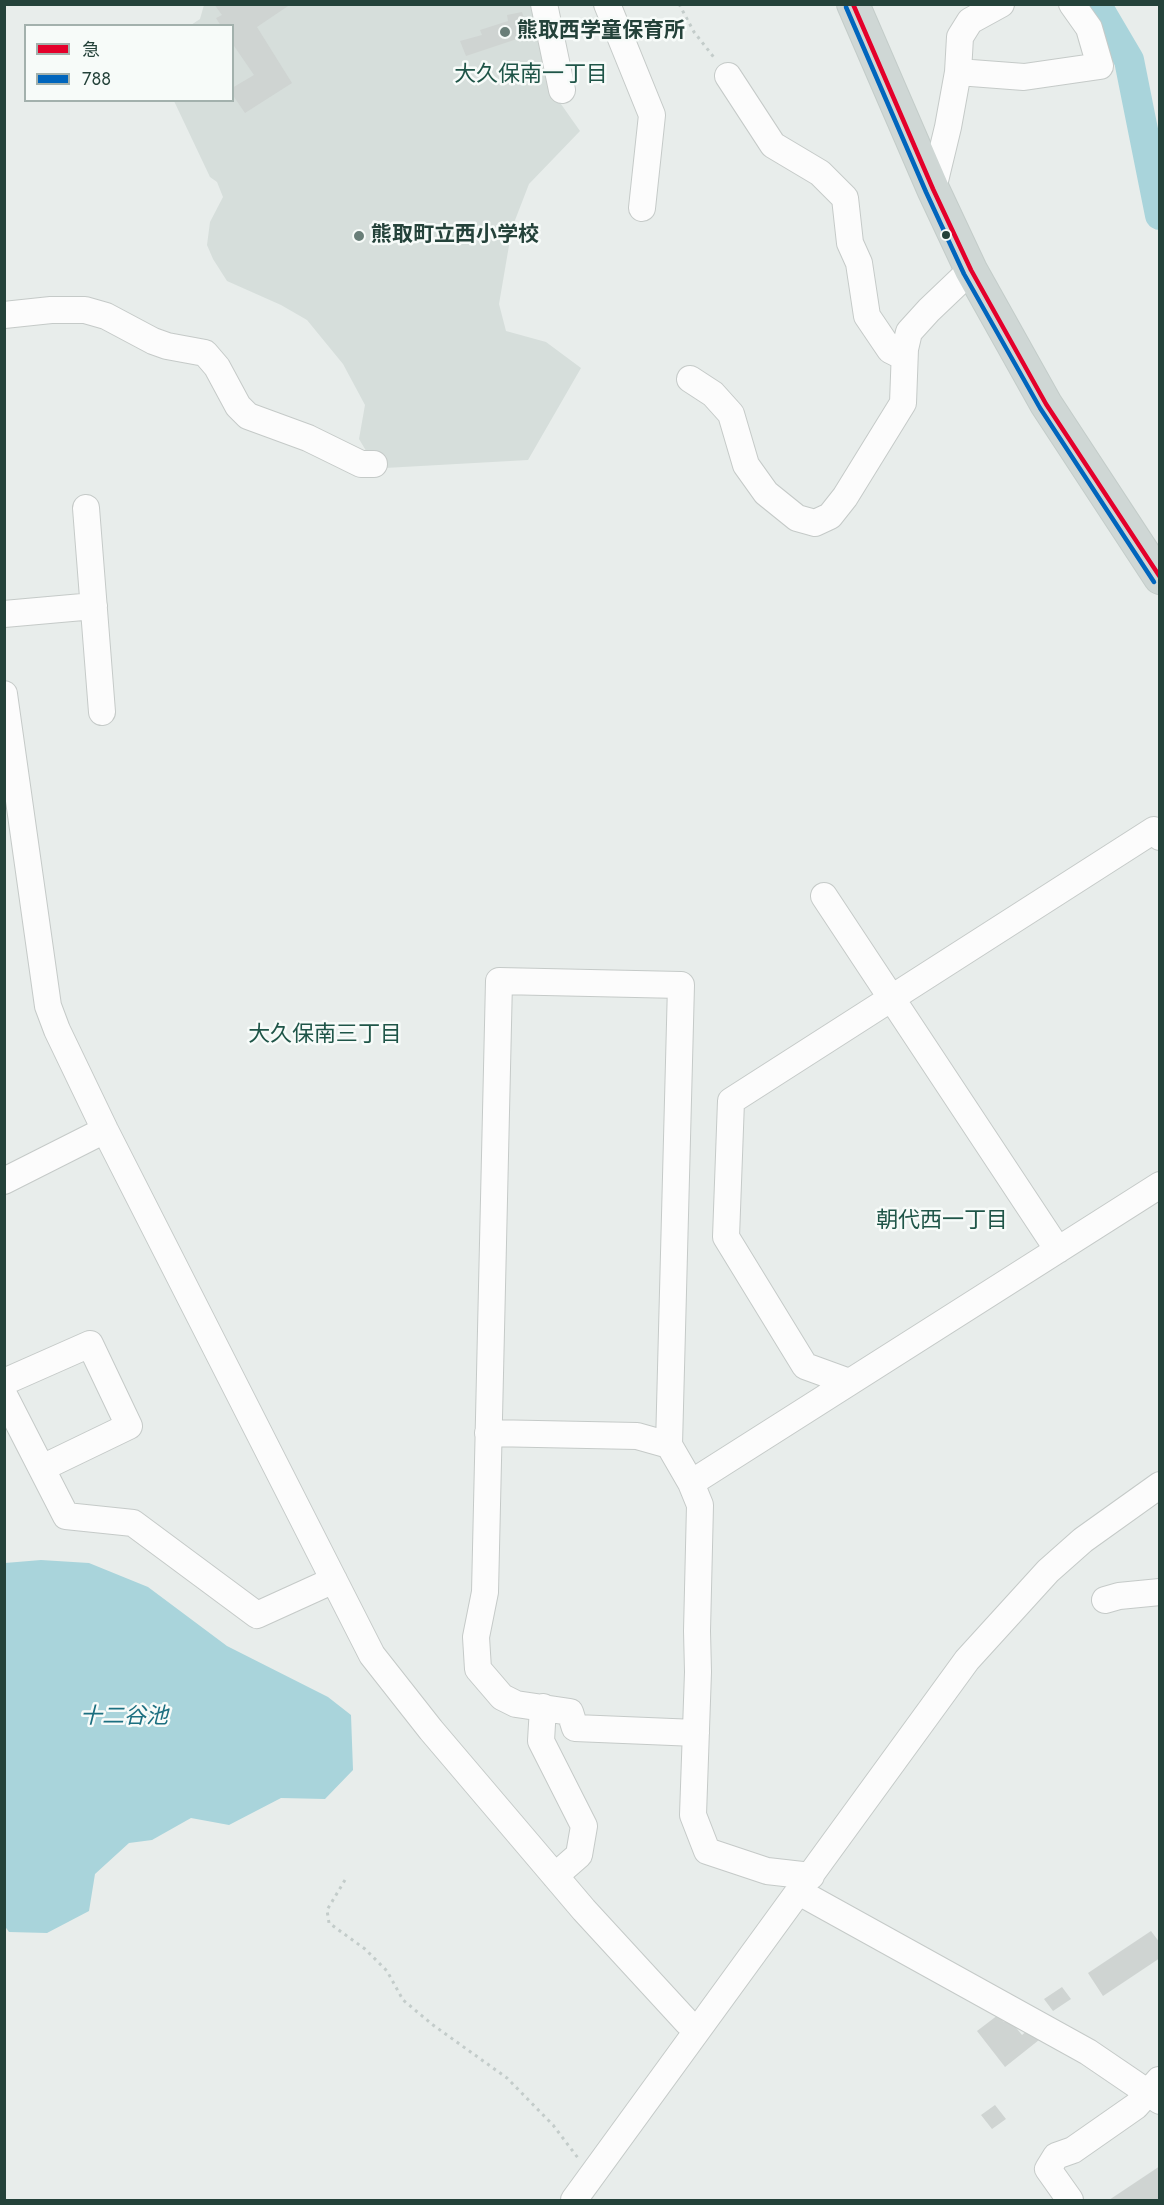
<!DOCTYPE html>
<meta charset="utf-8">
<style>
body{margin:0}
#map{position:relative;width:1164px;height:2205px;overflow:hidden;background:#e8edeb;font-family:Jost,"Noto Sans JP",sans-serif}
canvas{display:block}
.frame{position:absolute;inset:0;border:6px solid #24423a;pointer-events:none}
.legend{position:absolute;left:24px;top:24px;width:210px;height:78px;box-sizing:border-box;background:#f7fbf9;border:2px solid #a3b1ad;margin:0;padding:8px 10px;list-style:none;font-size:18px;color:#24423a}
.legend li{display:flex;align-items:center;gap:12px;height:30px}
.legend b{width:30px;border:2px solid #a3b1ad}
</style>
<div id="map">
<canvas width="1164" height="2205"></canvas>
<div class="frame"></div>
<ul class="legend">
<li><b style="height:8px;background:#e4002b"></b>急</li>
<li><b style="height:8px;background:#0065bd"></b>788</li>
</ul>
</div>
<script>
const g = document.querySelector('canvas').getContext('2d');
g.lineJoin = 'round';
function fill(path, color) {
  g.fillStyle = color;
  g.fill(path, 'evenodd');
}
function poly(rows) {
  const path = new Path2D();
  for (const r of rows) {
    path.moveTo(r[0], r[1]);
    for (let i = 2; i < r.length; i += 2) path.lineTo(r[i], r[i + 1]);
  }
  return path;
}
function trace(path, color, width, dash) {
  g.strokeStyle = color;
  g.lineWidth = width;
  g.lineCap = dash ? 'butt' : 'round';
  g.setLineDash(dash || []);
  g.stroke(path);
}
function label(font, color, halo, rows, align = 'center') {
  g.font = font + ' Jost,"Noto Sans JP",sans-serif';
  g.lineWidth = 5;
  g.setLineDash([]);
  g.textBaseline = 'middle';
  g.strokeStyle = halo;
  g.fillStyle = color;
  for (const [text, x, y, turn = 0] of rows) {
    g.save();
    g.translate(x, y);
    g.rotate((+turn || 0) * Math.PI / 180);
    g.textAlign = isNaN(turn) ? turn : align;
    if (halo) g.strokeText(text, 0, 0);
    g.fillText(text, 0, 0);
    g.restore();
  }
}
fill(poly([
 [204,5,530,5,544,34,556,97,580,131,529,184,512,228,499,304,506,331,546,342,581,368,528,460,385,468,374,464,359,439,365,405,343,364,307,320,281,305,227,281,213,259,207,245,210,222,223,197,217,182,210,177,174,101,232,100,232,26,191,25,200,19]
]), '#d6dedb');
fill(poly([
 [41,1560,89,1563,148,1587,227,1646,328,1697,351,1715,353,1770,325,1799,281,1798,229,1825,191,1818,152,1840,129,1843,95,1874,89,1911,47,1933,9,1932,4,1925,5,1563]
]), '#a9d4db');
trace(poly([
 [1096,4,1129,60,1160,215]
]), '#a9d4db', 30);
fill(poly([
 [214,4,291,4,257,27,292,83,245,113,232,94,232,88,254,75,232,43,232,26,221,26,216,18,222,15],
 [522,12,529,35,466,56,460,41,482,35,480,30,508,21,507,15],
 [1151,1931,1160,1943,1160,1958,1103,1996,1088,1973],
 [1062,1987,1071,1999,1053,2011,1044,1999],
 [998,2015,1004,2022,1009,2019,1022,2035,1030,2028,1039,2040,1005,2067,977,2031],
 [995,2105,1006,2119,992,2129,981,2115],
 [1160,2166,1160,2200,1109,2200]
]), '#cfd4d2');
const minor = poly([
 [544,4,562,90],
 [607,4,652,115,642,208],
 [958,72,1024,77,1100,66,1089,28,1072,4],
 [728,76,773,145,820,173,845,198,850,243,859,263,867,316,890,350,904,357],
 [933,189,948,127,958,72,960,37,970,21,1001,4],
 [4,315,51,310,85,310,106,316,153,341,167,346,205,353,217,367,238,406,248,416,308,438,361,464,374,464],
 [690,379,713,394,731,414,746,465,766,493,797,518,815,523,830,516,845,497,903,403,905,349,909,332,929,310,971,270],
 [86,508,102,712],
 [4,614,94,606],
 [4,694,48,1006,57,1030,105,1130,372,1655,431,1730,584,1910,687,2022,697,2029],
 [824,896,1058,1250],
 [4,1181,105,1130],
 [4,1382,90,1344,129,1426,42,1468],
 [849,1382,805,1366,726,1237,731,1101,1154,830,1160,837],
 [4,1395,66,1516,133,1523,257,1615,334,1580],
 [488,1433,637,1436,669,1445],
 [691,1483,669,1445,681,985,499,981,485,1592,476,1637,478,1669,502,1697,516,1704,570,1712,575,1728,696,1733],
 [1105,1600,1119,1596,1160,1592],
 [543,1707,541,1741,584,1826,579,1855,555,1876],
 [811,1876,767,1871,707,1851,693,1815,698,1672,697,1631,700,1505,691,1483,1160,1185],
 [799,1892,1088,2052,1160,2101],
 [574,2200,967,1660,1048,1571,1083,1540,1160,1485],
 [1070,2200,1048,2169,1056,2156,1073,2150,1136,2106,1159,2080]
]);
const major = poly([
 [853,4,933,189,971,270,1046,404,1160,578]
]);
trace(minor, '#c5cac8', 28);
trace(major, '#c3ccc9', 34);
trace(poly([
 [679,4,694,32,716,60],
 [345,1880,327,1910,329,1923,365,1949,387,1971,403,2000,433,2025,507,2078,553,2125,578,2158]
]), '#c3ccca', 3, [3, 4.5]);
trace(minor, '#fcfcfc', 26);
trace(major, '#cfd7d5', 32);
trace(poly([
 [853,4,933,189,971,270,1046,404,1160,577]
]), '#e4002b', 4.5);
trace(poly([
 [846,7,926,192,964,274,1040,408,1154,582]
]), '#0065bd', 4.5);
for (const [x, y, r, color] of [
 [505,32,6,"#697e78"],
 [946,235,5,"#24423a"],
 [359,236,6,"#697e78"]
]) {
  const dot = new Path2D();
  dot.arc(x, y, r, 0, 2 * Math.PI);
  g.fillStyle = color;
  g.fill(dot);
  trace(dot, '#f7fbf9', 2);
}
label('bold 21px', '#24423a', '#f7fbf9', [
 ["熊取西学童保育所",517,32],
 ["熊取町立西小学校",371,236]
], 'left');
label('22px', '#1f5548', '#f7fbf9', [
 ["大久保南一丁目",531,76],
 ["大久保南三丁目",325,1036],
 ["朝代西一丁目",942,1222]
]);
label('italic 22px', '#1c6f80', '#f7fbf9', [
 ["十二谷池",124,1718]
]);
</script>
